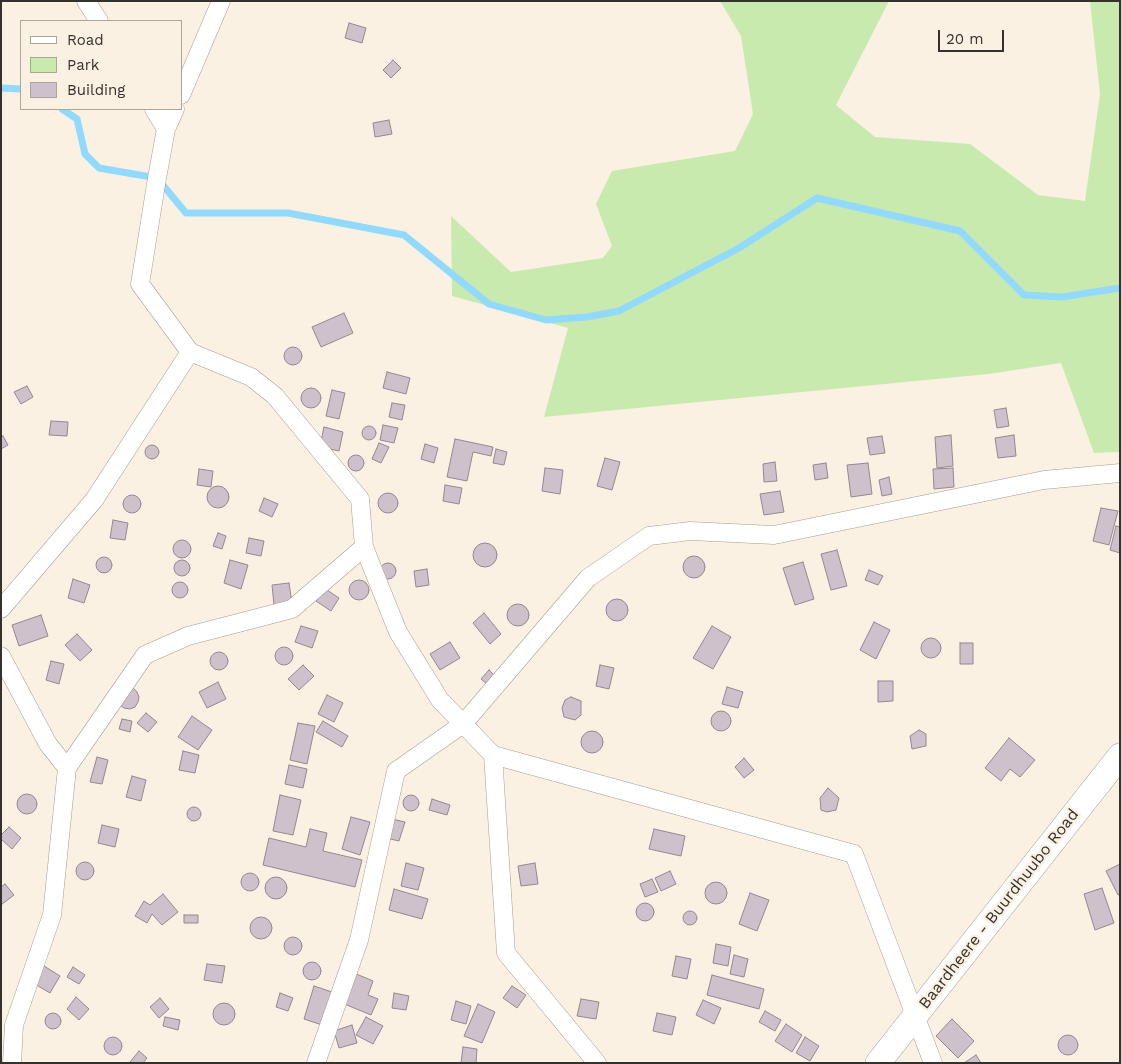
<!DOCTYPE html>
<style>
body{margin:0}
#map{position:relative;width:1121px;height:1064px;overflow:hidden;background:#faf1e3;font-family:"Work Sans",sans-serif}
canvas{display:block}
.frame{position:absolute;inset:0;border:2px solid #35322d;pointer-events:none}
.legend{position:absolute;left:20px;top:20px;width:162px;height:90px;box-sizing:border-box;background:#faf1e3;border:1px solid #aba59a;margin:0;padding:6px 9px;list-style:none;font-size:15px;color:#35322d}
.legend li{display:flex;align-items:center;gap:10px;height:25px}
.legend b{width:25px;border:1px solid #aba59a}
.scale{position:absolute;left:938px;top:30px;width:66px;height:22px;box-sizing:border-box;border:2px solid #35322d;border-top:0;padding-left:6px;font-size:15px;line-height:18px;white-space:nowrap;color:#35322d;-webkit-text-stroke:4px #faf1e3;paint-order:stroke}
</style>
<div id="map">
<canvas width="1121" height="1064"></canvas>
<div class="frame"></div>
<ul class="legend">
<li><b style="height:6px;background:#fff"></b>Road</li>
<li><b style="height:14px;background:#c9eaae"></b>Park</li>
<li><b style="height:14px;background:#cfc1cc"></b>Building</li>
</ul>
<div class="scale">20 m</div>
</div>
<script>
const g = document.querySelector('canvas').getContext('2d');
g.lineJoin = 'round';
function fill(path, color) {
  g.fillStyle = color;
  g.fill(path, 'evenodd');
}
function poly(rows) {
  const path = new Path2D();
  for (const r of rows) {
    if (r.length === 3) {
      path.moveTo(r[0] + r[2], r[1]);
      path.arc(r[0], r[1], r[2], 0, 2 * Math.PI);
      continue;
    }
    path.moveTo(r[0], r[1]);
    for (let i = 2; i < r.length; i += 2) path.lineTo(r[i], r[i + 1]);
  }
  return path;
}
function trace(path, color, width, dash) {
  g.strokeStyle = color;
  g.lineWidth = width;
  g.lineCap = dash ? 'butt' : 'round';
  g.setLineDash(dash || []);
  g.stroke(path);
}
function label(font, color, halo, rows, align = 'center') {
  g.font = font + ' "Work Sans",sans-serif';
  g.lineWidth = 5;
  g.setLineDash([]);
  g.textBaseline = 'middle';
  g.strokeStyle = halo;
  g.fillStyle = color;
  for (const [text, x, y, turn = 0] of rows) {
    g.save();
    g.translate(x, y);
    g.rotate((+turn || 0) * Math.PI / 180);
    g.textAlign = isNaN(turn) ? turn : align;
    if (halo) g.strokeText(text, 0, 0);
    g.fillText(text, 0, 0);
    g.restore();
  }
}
fill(poly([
 [720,1,889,1,836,105,875,137,970,144,1038,195,1085,201,1100,94,1090,1,1120,1,1120,452,1094,453,1061,363,988,374,544,417,568,328,452,296,451,216,511,272,603,258,612,246,596,204,612,171,735,151,753,114,741,36]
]), '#c9eaae');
trace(poly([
 [1,88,21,89],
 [62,109,77,119,85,154,99,168,157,178,186,213,288,213,404,235,489,304,546,320,587,317,619,311,739,248,817,198,960,231,1024,295,1062,297,1120,288]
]), '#92d9fe', 7);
const building = poly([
 [349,23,366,28,362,43,345,38,349,23],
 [393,60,401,68,391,78,383,70,393,60],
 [389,120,392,134,375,137,373,123,389,120],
 [344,313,353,333,321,347,312,327,344,313],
 [293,356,9],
 [387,372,410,378,406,394,383,388,387,372],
 [27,386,33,397,21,404,14,392,27,386],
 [311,398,10],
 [332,390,345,393,339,419,326,416,332,390],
 [392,403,405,405,402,420,389,417,392,403],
 [1006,408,1009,426,997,428,994,410,1006,408],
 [51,421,68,422,67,436,49,435,51,421],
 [383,425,398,428,394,443,380,440,383,425],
 [369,433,7],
 [324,427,343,432,339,451,320,447,324,427],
 [951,435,953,466,937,468,935,437,951,435],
 [1014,435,1016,456,998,458,995,438,1014,435],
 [3,436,8,445,1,449,1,437,3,436],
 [882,436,885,453,870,455,867,438,882,436],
 [455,439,493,447,491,456,473,452,467,481,447,477,455,439],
 [379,443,389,447,381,463,372,459,379,443],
 [425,444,438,448,434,463,421,459,425,444],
 [152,452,7],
 [496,449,507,452,504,465,493,463,496,449],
 [356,463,8],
 [605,458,620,462,612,490,597,486,605,458],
 [775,462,777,481,764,482,763,464,775,462],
 [826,463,828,478,815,480,813,465,826,463],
 [868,463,872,494,851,497,847,465,868,463],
 [545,468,563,470,560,494,542,491,545,468],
 [953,468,954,487,934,489,933,469,953,468],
 [199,469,213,471,211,487,197,485,199,469],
 [889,477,892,494,882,496,879,480,889,477],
 [445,485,462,488,459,504,443,501,445,485],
 [218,497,11],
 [780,491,784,512,764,515,760,494,780,491],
 [388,503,10],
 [132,504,9],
 [264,498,278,504,272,517,259,511,264,498],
 [1101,508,1118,511,1109,545,1093,541,1101,508],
 [113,520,128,523,125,540,110,538,113,520],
 [1116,526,1120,527,1120,553,1110,550,1116,526],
 [218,533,226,536,222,549,213,546,218,533],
 [249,538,264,541,261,556,246,553,249,538],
 [182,549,9],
 [485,555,12],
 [837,550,847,586,831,590,821,554,837,550],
 [694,567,11],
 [104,565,8],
 [230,560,248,565,241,589,224,583,230,560],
 [182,568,8],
 [803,562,814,599,795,605,783,568,803,562],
 [388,571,8],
 [427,569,429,585,416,587,414,571,427,569],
 [869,570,883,576,878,585,865,580,869,570],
 [73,579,90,585,84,603,68,598,73,579],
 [359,590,10],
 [180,590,8],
 [289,583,292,603,274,605,272,585,289,583],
 [324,588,339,598,331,611,316,601,324,588],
 [617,610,11],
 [518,615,11],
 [484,613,501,634,490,644,473,623,484,613],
 [41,615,48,636,19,646,12,625,41,615],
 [874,622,890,630,876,659,860,650,874,622],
 [301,626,318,631,312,648,295,642,301,626],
 [712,626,731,637,713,669,693,658,712,626],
 [77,634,92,650,80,661,65,645,77,634],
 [931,648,10],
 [450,642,460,658,440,670,430,654,450,642],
 [960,643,973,643,973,664,960,664,960,643],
 [284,656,9],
 [219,661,9],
 [51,661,64,664,59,684,46,680,51,661],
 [303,665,314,676,299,690,288,679,303,665],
 [600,665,614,668,609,689,596,686,600,665],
 [489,670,498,679,491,687,481,679,489,670],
 [878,681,893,681,893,701,878,702,878,681],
 [218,682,226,699,207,708,199,692,218,682],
 [727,687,743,692,738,708,722,704,727,687],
 [127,688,133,688,137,692,139,697,138,702,135,707,130,709,124,708,120,705,127,688],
 [327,695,343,703,334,722,318,714,327,695],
 [571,697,581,701,581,715,575,720,564,717,562,708,565,700,571,697],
 [721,721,10],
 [146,713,157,722,148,732,137,723,146,713],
 [192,716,212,730,198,750,178,737,192,716],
 [122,719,132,721,130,732,119,729,122,719],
 [323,721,348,736,342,747,316,732,323,721],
 [298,723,315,726,307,764,290,760,298,723],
 [919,730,926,734,926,746,912,749,910,736,919,730],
 [592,742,11],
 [1009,738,1035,760,1020,777,1010,769,1001,781,985,768,1009,738],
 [183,751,199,755,195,773,179,770,183,751],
 [97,757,108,760,102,784,90,782,97,757],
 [744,758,754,770,744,778,735,767,744,758],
 [289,765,307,769,303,788,285,784,289,765],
 [132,776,146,780,141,801,126,797,132,776],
 [828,788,839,798,836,810,827,812,821,810,820,798,828,788],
 [27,804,10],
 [280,795,301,800,293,835,273,831,280,795],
 [411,803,8],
 [432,799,450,805,447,815,429,810,432,799],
 [194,814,7],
 [351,817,370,822,360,855,342,849,351,817],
 [392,819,405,822,399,841,386,838,392,819],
 [102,825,119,829,115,847,98,843,102,825],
 [9,827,21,838,12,849,1,839,1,835,9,827],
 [310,829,327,833,323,851,362,860,355,887,263,865,269,838,306,847,310,829],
 [654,829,685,836,681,856,649,849,654,829],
 [85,871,9],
 [406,863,424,868,418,890,401,886,406,863],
 [535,863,538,884,521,886,518,866,535,863],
 [1120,864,1120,894,1118,895,1106,871,1120,864],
 [670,871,676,884,661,891,655,878,670,871],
 [250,882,9],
 [276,888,11],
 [652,879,658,892,645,897,640,884,652,879],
 [716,893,11],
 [5,884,14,895,1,905,1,887,5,884],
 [1102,888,1114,923,1095,930,1084,894,1102,888],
 [394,889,428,899,422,919,389,910,394,889],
 [750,893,769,900,757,931,739,924,750,893],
 [163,894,178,912,162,925,152,914,147,923,135,916,144,901,150,905,163,894],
 [645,912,9],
 [690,918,7],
 [184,915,198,915,198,923,184,923,184,915],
 [261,928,11],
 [293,946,9],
 [716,944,731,947,728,966,713,963,716,944],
 [734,955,748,959,744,977,730,974,734,955],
 [676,956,691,959,687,979,672,976,676,956],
 [312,971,9],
 [207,964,225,966,222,983,204,980,207,964],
 [44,966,60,976,50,993,33,983,44,966],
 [73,967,85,975,79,984,67,977,73,967],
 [354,973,373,981,368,995,378,999,371,1015,342,1003,354,973],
 [712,975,764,989,759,1009,707,995,712,975],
 [314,986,332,992,322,1025,304,1019,314,986],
 [512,986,526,995,517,1008,503,998,512,986],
 [280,993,293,998,288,1011,276,1007,280,993],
 [394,993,409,996,406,1010,392,1008,394,993],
 [76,997,89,1009,79,1020,67,1009,76,997],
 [160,998,169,1009,159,1018,150,1007,160,998],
 [581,999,599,1002,596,1019,577,1016,581,999],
 [703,1000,721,1008,714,1024,696,1015,703,1000],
 [456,1001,471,1006,466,1024,451,1020,456,1001],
 [224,1014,11],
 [478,1004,495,1012,482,1043,464,1036,478,1004],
 [765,1011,781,1020,775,1031,759,1022,765,1011],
 [657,1013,676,1017,672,1035,653,1031,657,1013],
 [53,1021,8],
 [165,1017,180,1020,178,1030,163,1026,165,1017],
 [366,1017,383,1026,373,1044,356,1035,366,1017],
 [952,1019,974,1041,958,1058,936,1036,952,1019],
 [786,1024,802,1035,792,1052,775,1041,786,1024],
 [352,1025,357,1043,339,1048,334,1031,352,1025],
 [1068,1045,10],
 [805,1037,819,1046,810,1061,796,1053,805,1037],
 [113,1046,9],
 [463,1047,477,1049,476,1063,461,1063,463,1047],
 [139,1051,147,1058,143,1063,131,1063,130,1062,139,1051],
 [976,1055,981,1063,964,1063,976,1055]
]);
fill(building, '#cfc1cc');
trace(building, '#958791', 1);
const minor = poly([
 [86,1,99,21],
 [181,95,221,1],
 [154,109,166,129],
 [175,109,166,129,157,178,140,284,190,352,251,377,275,396,360,499,364,547,398,632,440,700,493,755,854,854,933,1063],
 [1,609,94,500,190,352],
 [1,656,48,744,67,768],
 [493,755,506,953,597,1063],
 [12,1063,14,1025,52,915,67,768,145,655,188,636,292,609,364,547],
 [316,1063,359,940,396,771,463,724,588,578,649,536,690,531,774,535,1044,480,1120,473]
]);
const secondary = poly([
 [878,1063,1120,756]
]);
trace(minor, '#a59d90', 19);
trace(secondary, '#a59d90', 26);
trace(minor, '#fff', 18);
trace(secondary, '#fff', 25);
label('16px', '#35322d', '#faf1e3', [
 ["Baardheere - Buurdhuubo Road",999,909,-52]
]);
</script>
